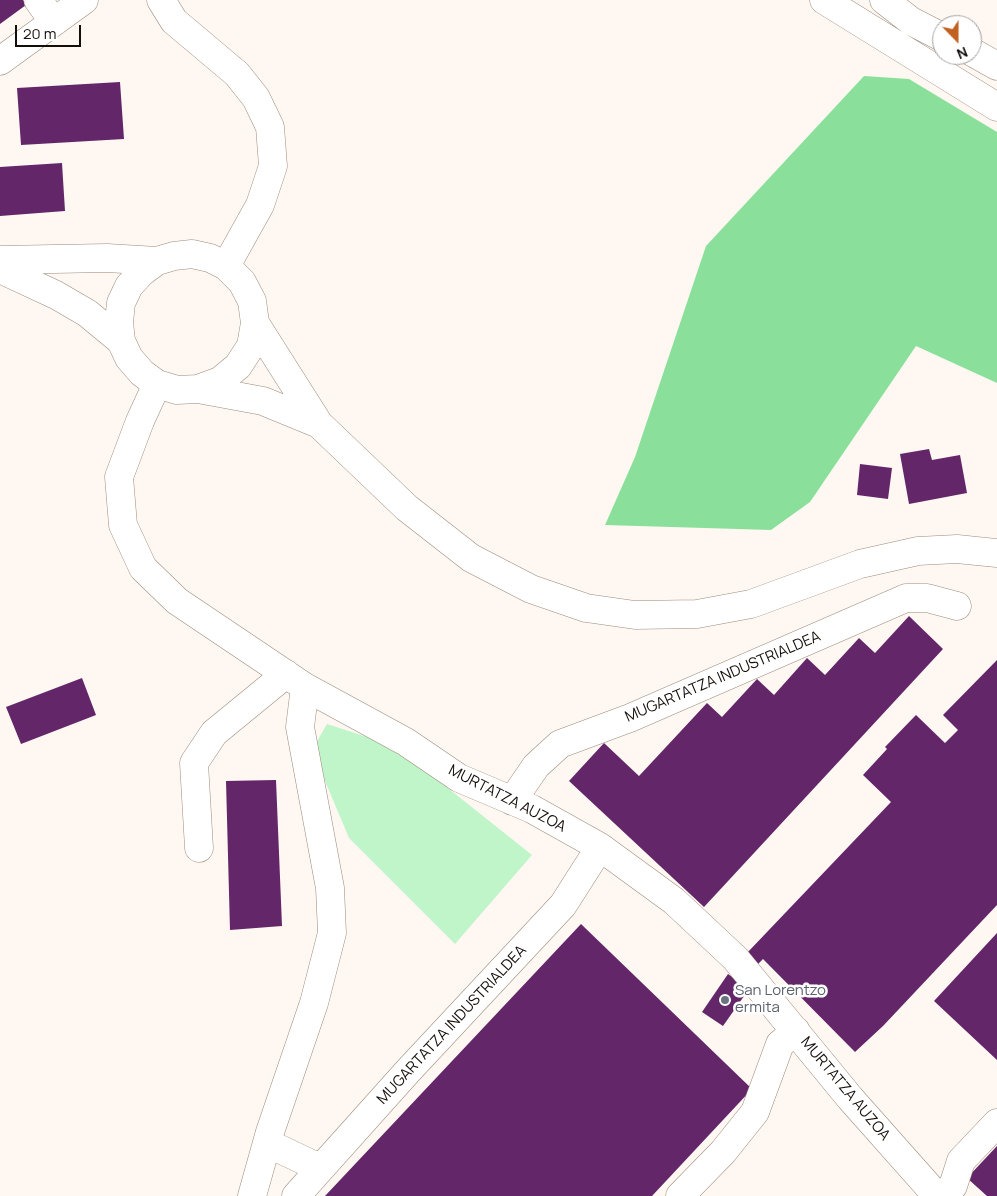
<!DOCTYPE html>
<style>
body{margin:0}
#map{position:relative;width:997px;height:1196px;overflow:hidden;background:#fff7f1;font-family:Manrope,sans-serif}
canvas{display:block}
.north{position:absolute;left:932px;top:15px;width:50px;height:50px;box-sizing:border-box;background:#fff;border:1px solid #a19f9d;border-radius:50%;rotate:158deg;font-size:14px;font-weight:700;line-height:20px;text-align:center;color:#140e09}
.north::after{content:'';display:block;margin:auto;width:18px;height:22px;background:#c1601f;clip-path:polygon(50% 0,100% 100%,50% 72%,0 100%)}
.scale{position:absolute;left:15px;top:25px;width:66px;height:22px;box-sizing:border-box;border:2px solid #140e09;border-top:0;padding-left:6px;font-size:15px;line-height:18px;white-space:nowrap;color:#140e09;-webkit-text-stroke:4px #fff;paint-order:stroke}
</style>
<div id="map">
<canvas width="997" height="1196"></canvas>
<div class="north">N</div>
<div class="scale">20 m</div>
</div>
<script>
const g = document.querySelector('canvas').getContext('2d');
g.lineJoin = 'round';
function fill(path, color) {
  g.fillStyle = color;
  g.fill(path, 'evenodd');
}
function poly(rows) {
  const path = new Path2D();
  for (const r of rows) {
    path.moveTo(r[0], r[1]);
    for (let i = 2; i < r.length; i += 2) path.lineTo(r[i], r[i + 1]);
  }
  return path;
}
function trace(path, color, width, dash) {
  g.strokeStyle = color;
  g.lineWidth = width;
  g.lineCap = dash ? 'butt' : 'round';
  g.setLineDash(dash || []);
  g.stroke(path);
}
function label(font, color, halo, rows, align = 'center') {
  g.font = font + ' Manrope,sans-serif';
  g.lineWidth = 5;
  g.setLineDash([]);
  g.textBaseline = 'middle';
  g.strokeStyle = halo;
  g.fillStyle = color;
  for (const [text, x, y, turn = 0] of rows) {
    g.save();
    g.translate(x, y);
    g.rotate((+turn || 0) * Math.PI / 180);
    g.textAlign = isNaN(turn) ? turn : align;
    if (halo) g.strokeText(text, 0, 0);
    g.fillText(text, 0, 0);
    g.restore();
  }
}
fill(poly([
 [327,724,395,746,532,855,455,944,349,838,312,750]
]), '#c0f5c9');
fill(poly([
 [864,76,909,79,997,132,997,383,916,346,810,502,771,530,605,525,635,457,706,246]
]), '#8ae09b');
fill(poly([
 [0,0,23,0,26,5,0,24],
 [120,82,124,139,21,145,17,88],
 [62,163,65,211,0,216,0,167],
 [929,449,932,460,960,455,967,493,909,504,900,454],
 [860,464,892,468,888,499,857,495],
 [909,616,943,649,704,907,569,781,604,743,639,776,707,703,722,717,757,679,774,695,807,658,825,675,859,638,875,653],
 [997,660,997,905,883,1026,855,1052,763,959,758,964,747,953,891,802,863,775,887,749,885,747,916,715,945,743,958,730,943,715],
 [82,678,96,715,21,744,6,707],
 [276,780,282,926,230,930,226,781],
 [581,924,752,1089,652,1196,325,1196],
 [997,933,997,1060,934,1001],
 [728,974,749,989,723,1026,702,1012],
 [997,1146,997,1196,987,1196,967,1178]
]), '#632669');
const minor = poly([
 [38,0,54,22],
 [161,0,174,21,237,74,256,98,270,127,273,166,260,205,226,266],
 [824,0,997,107],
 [884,0,911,21,942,37],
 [972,52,997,66],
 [0,61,84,0],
 [157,384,140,421,119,477,123,525,143,568,177,601,305,687,300,727,330,888,332,933,314,1003,270,1132,252,1196],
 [305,687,406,742,459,778,532,809,600,847,674,901,735,958,850,1098,937,1196],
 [512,801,536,766,560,744,630,718,906,598,927,598,957,606],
 [199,848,194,763,214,733,286,674],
 [267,1143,320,1168],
 [296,1196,408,1071,563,905,600,847],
 [680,1196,723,1152,755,1112,780,1044,796,1031],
 [941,1196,953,1186,961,1161,997,1123]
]);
const highway = poly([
 [0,260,107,258,157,261],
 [0,269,56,295,87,313,121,341],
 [255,323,319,424,407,508,471,558,531,589,586,608,635,615,697,614,751,604,860,564,918,551,957,549,997,553],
 [198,389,220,381,238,366,251,346,255,323,252,301,242,282,226,266,210,258,192,254,174,256,157,261,142,272,129,286,121,303,119,322,121,341,129,358,142,373,157,384,177,390,198,389,263,401,319,424]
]);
trace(minor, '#9c8b7d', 29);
trace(highway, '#9c8b7d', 29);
trace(minor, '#fff', 28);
trace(highway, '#fff', 28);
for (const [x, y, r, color] of [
 [725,1000,5,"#6b7280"]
]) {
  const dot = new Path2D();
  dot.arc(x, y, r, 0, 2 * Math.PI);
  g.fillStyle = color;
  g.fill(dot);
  trace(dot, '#fff', 2);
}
label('15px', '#140e09', '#fff', [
 ["MUGARTATZA INDUSTRIALDEA",723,677,-23],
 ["MURTATZA AUZOA",507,799,27],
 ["MUGARTATZA INDUSTRIALDEA",452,1025,-47],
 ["MURTATZA AUZOA",845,1089,50]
]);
label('15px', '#5b616d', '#fff', [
 ["San Lorentzo",735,991],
 ["ermita",735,1008]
], 'left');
</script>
